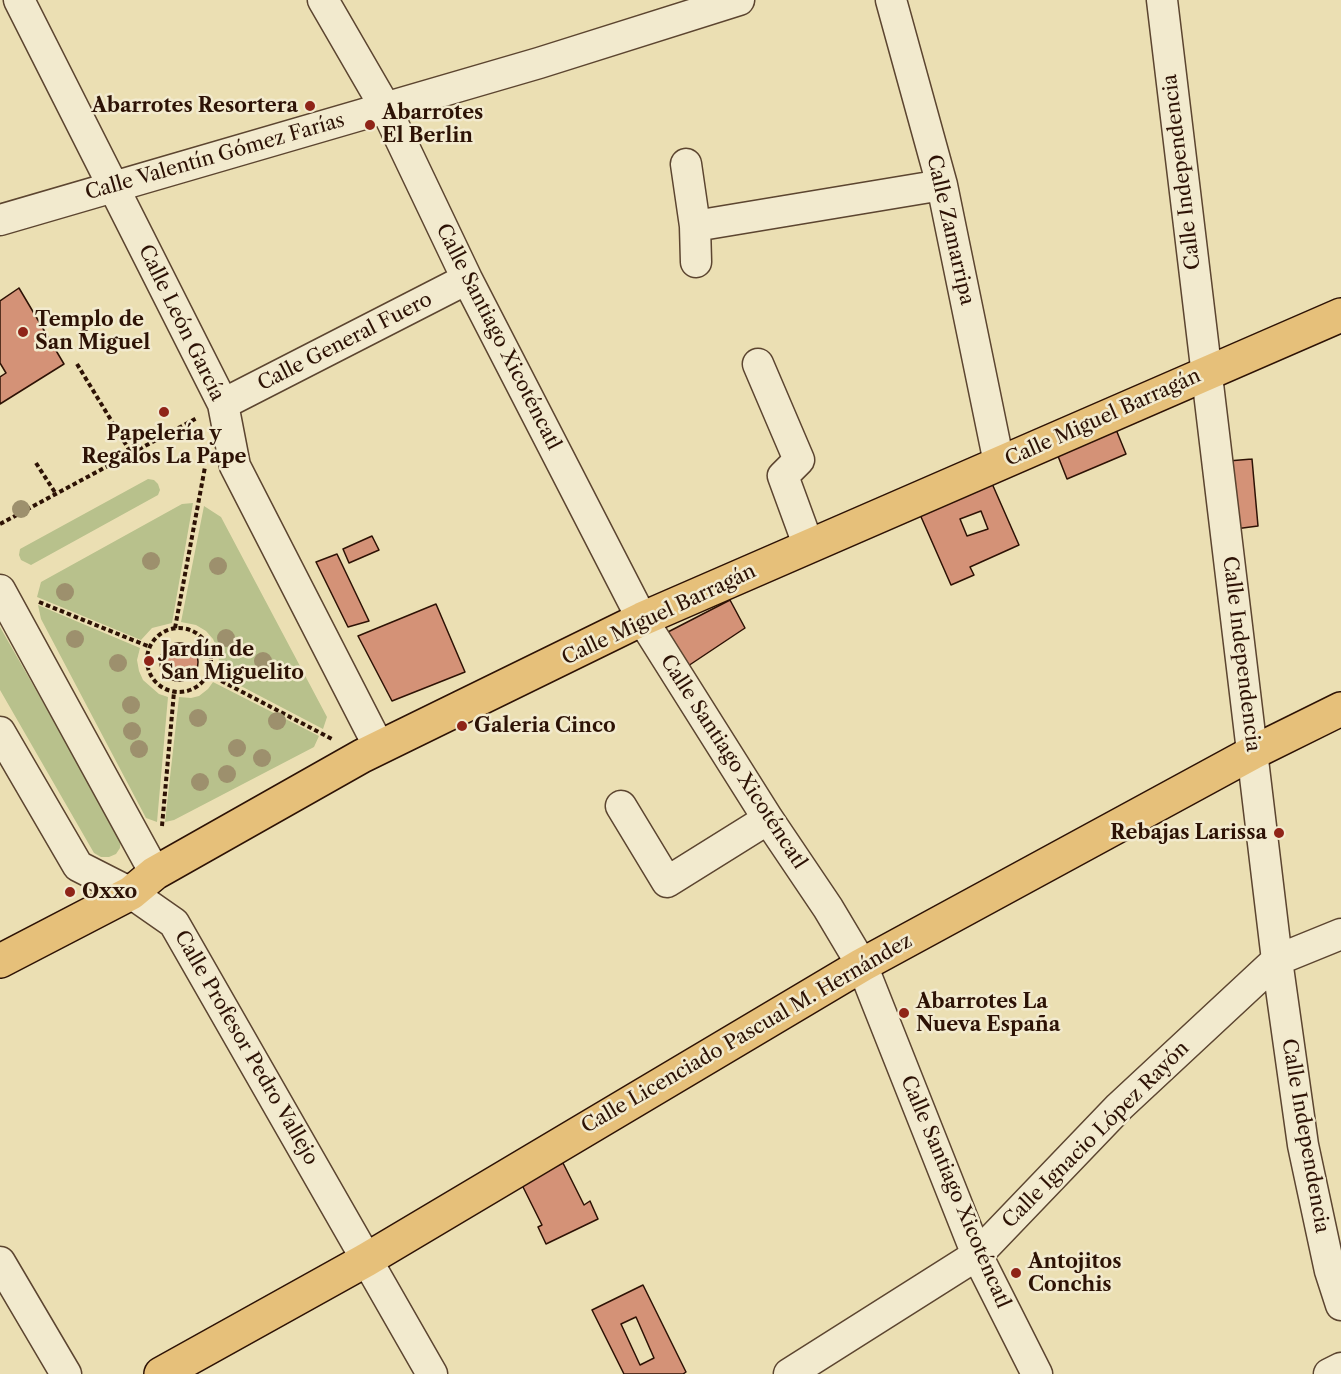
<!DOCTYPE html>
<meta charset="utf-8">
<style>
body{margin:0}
canvas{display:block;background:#ebdfb3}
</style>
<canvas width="1341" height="1374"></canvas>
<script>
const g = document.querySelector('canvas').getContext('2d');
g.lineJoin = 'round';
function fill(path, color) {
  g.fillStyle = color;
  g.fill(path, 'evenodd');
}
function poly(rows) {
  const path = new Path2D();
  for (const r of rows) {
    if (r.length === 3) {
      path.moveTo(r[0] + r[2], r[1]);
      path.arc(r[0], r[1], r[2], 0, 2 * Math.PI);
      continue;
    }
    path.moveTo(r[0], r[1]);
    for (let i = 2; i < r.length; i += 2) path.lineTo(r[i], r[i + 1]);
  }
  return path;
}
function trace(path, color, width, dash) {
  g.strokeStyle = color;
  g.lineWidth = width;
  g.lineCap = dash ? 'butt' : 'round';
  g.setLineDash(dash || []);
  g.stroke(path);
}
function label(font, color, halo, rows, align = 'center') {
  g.font = font + ' "Libre Caslon Text",serif';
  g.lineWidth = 5;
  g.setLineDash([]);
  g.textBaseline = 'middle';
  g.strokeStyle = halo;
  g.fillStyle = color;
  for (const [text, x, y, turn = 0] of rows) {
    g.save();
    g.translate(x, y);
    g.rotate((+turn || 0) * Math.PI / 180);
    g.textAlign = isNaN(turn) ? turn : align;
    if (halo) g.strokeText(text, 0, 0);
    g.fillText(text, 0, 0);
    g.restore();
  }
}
fill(poly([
 [148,479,154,480,158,484,160,490,158,495,31,565,21,560,19,555,20,549],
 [193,503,172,623,152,628,141,640,37,597,41,582,182,504],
 [204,506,221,517,327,717,323,729,216,673,219,662,218,650,213,639,206,631,196,625,181,622],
 [38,605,140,648,137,660,139,671,143,680,159,694,168,697,157,822,146,818,41,619],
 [0,627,121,839,120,848,116,854,109,857,101,857,94,853,0,690],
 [213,682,319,736,314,747,174,820,165,822,179,697,191,698,199,696,208,689]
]), '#b8c18c');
const building = poly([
 [19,288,64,364,0,404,0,377,6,373,0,363,0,301,19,288],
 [1115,427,1126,454,1067,479,1056,451,1115,427],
 [1252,459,1258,526,1235,529,1228,461,1252,459],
 [990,479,1019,545,970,567,974,575,951,585,918,510,990,479],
 [981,511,988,529,967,536,960,519,981,511],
 [372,536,379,550,349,563,343,549,372,536],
 [337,554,369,621,348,627,316,562,337,554],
 [730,600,745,628,685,668,666,633,730,600],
 [436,604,465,672,392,701,358,636,436,604],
 [179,662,19],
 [563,1163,584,1205,590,1201,598,1219,546,1244,538,1227,542,1225,521,1183,563,1163],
 [643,1285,686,1372,683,1374,624,1374,592,1310,643,1285],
 [636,1317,654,1358,640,1365,621,1324,636,1317]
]);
fill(building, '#d49277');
trace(building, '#2d1205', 1.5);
const minor = poly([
 [19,0,223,404,235,466,379,747],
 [323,0,385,107,467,279,642,619,768,819,828,908,862,965,977,1255,1037,1374],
 [891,0,942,185,999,463],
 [1162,0,1277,960,1303,1145,1330,1271,1341,1305],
 [686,164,695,226,696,262],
 [0,220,539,63,739,0],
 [695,226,942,185],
 [758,364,799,460,783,476,809,547],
 [223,404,467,279],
 [0,590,155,873],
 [0,732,78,866,131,893,174,923,432,1374],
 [621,806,667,882,768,819],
 [0,1262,66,1374],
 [789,1374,977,1255,1119,1107,1277,960,1341,934],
 [1329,1374,1341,1368]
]);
const major = poly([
 [0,961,131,893,155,873,362,756,642,619,1341,315],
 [161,1374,366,1260,862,965,1254,752,1341,709]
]);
trace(minor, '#5c4530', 33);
trace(major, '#2d1205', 36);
trace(poly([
 [77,364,131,453],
 [36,463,56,494],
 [0,524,197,418],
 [39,602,150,647],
 [175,628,205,467],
 [179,660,32],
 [208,674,332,739],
 [162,826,174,692]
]), '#2d1205', 4, [4.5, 3]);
trace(minor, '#f2eace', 30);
trace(major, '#e6c07a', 33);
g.fillStyle = '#9d906d';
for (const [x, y] of [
 [21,509],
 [151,561],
 [218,566],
 [65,592],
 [226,638],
 [75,639],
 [263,661],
 [118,663],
 [131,705],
 [198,718],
 [277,721],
 [132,731],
 [237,748],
 [139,749],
 [262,758],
 [227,774],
 [200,782]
]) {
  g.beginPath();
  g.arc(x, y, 9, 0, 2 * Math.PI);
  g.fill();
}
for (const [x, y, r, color] of [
 [310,106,6,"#8f2418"],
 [370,125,6,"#8f2418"],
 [23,332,6,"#8f2418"],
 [164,412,6,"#8f2418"],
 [149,661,6,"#8f2418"],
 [462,726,6,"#8f2418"],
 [1279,833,6,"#8f2418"],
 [70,892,6,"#8f2418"],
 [904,1013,6,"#8f2418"],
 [1016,1273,6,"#8f2418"]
]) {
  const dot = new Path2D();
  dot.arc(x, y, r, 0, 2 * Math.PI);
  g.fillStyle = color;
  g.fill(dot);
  trace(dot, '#f2eace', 2);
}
label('bold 20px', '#2d1205', '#f2eace', [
 ["Abarrotes Resortera",298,106,"right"],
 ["Abarrotes",382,113],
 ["El Berlin",382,136],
 ["Templo de",35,320],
 ["San Miguel",35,343],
 ["Papelería y",164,434,"center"],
 ["Regalos La Pape",164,457,"center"],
 ["Jardín de",161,650],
 ["San Miguelito",161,673],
 ["Galeria Cinco",474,726],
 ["Rebajas Larissa",1267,833,"right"],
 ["Oxxo",82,892],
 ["Abarrotes La",916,1002],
 ["Nueva España",916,1025],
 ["Antojitos",1028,1262],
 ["Conchis",1028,1285]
], 'left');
label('20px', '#2d1205', '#f2eace', [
 ["Calle Valentín Gómez Farías",215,157,-16],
 ["Calle Independencia",1182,172,-97],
 ["Calle Zamarripa",950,230,77],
 ["Calle León García",181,323,64],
 ["Calle Santiago Xicoténcatl",498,337,63],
 ["Calle General Fuero",345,342,-27],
 ["Calle Miguel Barragán",1103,418,-24],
 ["Calle Miguel Barragán",659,615,-25],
 ["Calle Independencia",1241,654,83],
 ["Calle Santiago Xicoténcatl",733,762,57],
 ["Calle Licenciado Pascual M. Hernández",747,1034,-30],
 ["Calle Profesor Pedro Vallejo",246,1048,60],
 ["Calle Ignacio López Rayón",1096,1135,-45],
 ["Calle Independencia",1305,1136,80],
 ["Calle Santiago Xicoténcatl",955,1192,67]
]);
</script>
